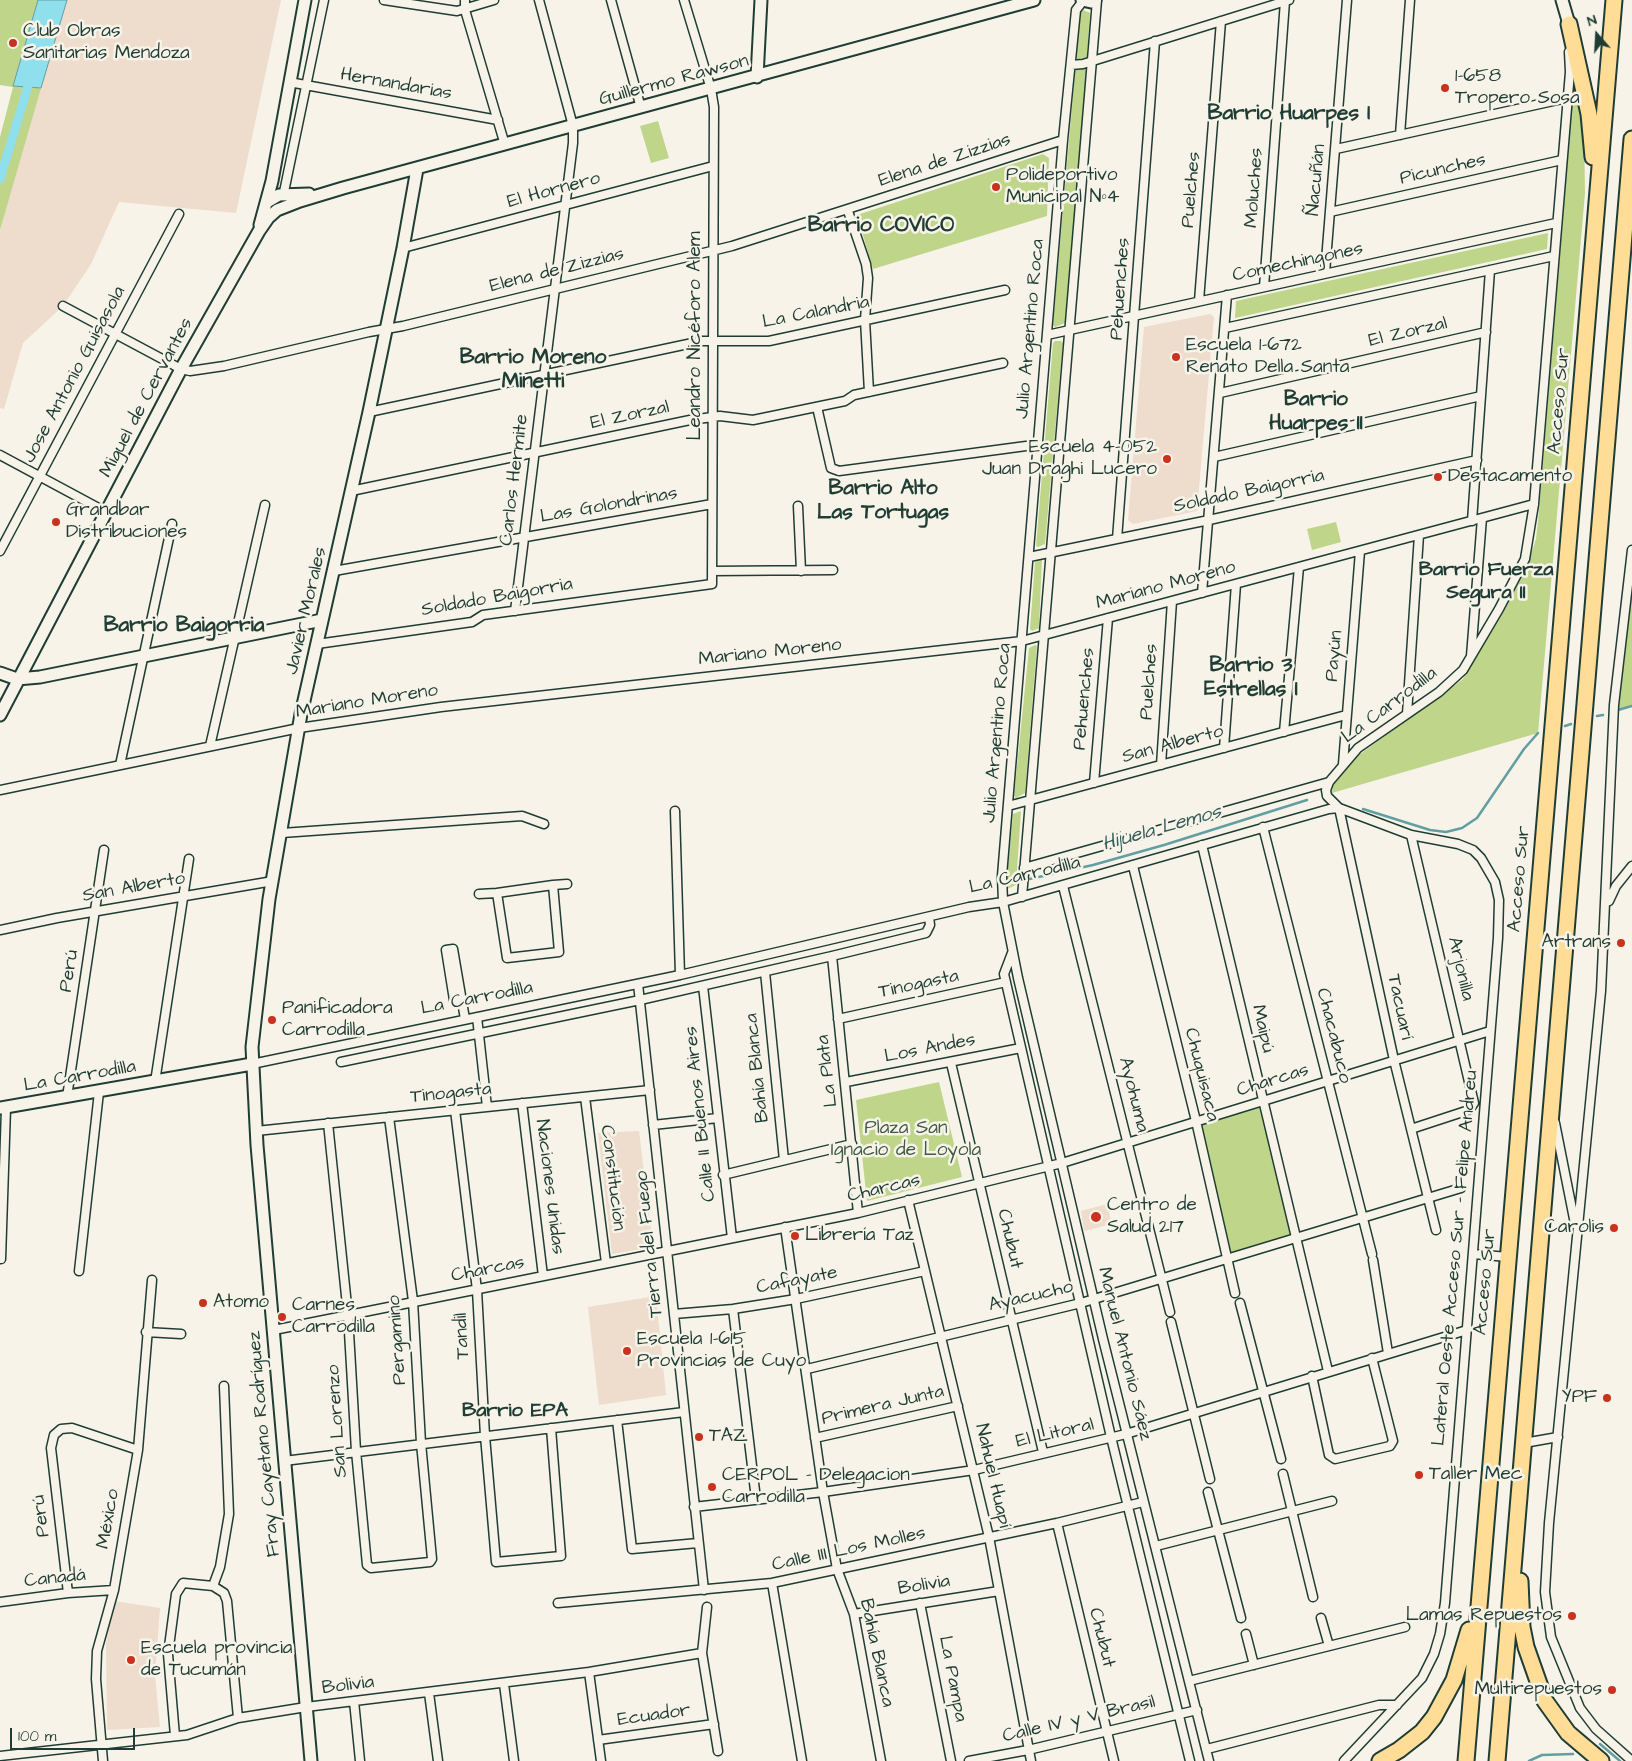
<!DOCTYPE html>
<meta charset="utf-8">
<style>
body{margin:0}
#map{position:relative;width:1632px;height:1761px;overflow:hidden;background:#f7f3e8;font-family:"Architects Daughter",sans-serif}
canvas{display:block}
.north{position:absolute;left:1572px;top:10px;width:50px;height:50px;-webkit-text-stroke:4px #f7f3e8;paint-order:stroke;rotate:341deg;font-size:14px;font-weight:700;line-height:20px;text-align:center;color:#1f3d34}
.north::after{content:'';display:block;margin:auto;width:18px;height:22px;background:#1f3d34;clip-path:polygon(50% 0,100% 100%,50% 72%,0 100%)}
.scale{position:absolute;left:10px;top:1728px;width:125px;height:22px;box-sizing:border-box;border:2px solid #1f3d34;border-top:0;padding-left:6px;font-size:15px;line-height:18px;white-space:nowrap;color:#1f3d34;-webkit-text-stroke:4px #f7f3e8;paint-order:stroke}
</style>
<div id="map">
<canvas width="1632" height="1761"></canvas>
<div class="north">N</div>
<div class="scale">100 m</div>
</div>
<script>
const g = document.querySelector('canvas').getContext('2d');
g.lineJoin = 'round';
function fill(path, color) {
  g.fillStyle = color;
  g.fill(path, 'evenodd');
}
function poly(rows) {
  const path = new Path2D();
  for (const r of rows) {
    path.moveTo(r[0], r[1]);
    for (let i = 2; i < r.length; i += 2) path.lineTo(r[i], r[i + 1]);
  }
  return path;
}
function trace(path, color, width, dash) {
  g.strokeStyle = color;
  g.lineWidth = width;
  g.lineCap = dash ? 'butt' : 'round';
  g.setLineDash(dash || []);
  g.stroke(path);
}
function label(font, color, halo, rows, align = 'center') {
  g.font = font + ' "Architects Daughter",sans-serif';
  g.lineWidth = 5;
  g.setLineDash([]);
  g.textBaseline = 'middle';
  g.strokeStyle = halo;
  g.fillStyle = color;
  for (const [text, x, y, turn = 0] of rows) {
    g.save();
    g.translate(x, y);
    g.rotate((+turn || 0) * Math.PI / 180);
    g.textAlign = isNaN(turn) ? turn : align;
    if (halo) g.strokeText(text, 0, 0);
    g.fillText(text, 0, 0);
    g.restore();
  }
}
fill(poly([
 [67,0,281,0,236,213,119,202,91,264,63,306,23,343,4,409,0,408,0,230,11,186],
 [1210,314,1214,317,1197,511,1133,524,1128,520,1144,327],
 [639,1131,653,1247,612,1254,598,1133],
 [1107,1204,1112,1224,1084,1231,1081,1211],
 [656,1296,666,1395,599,1405,588,1307],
 [114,1601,160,1608,155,1676,160,1727,107,1730,106,1644]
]), '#eedccd');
fill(poly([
 [0,0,38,0,13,86,41,88,0,230,0,137,13,87,0,85],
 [1083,10,1090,13,1087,57,1078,59,1076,58,1079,13],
 [1078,68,1085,68,1087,71,1065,323,1055,327,1053,325,1075,71],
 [1575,68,1584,130,1585,193,1538,733,1332,793,1333,783,1359,755,1463,679,1502,615,1526,569,1536,539,1539,511],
 [658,121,669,158,651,163,640,126],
 [1043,154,1049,158,1047,216,873,269,857,215],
 [1548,233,1547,249,1235,318,1236,301],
 [1055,341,1061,341,1063,343,1045,544,1038,547,1036,546,1053,343],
 [1336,522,1341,542,1312,550,1307,529],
 [1042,559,1039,628,1032,631,1030,629,1035,562],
 [1632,592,1632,706,1618,710,1618,698],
 [1035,645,1037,646,1025,793,1016,798,1014,796,1029,648],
 [1021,811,1016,885,1007,889,1006,887,1013,814],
 [939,1082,962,1177,867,1201,856,1100],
 [1263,1101,1295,1237,1227,1258,1196,1121]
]), '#bfd58a');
const water = poly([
 [38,0,67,0,41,88,13,86,38,0]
]);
fill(water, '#8fdfec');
trace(water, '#629ea2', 1);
trace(poly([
 [1618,710,1632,706],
 [1597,716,1603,715],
 [1565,726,1571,724],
 [1363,809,1430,830,1446,832,1462,828,1477,818,1524,749,1538,733],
 [1025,880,1093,865,1164,845,1307,800],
 [1600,1744,1620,1761],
 [1529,1761,1542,1755,1573,1754]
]), '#629ea2', 2.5);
trace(poly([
 [0,179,31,76]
]), '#8fdfec', 9);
const street = poly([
 [384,0,457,11,494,0],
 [465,0,465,10,505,145],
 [611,0,641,108],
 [1083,1,1076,10,1063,140,1002,876,1003,902,1018,978,1103,1339,1209,1761],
 [1071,65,1083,64,1289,0],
 [289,82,498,120],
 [1400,135,1410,0],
 [1336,149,1567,98],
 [284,192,324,0],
 [848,211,866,264,868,278,865,320,869,392],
 [1330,212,1562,160],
 [403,248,713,166],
 [1325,273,1347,0],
 [1264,287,1285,1],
 [1199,301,1221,21],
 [63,306,181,369,190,371,224,366,369,332,403,326,732,246,1063,140],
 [1225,328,1554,256],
 [1047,335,1556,223],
 [1220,393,1486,332],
 [817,407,831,468,839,471,1026,446],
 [369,412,702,341,769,341,1005,290],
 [0,455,106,512],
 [1214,457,1481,396],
 [351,491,690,420,720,416,753,420,845,401,854,395,1003,363],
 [798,506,801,571],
 [1472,521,1490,270],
 [1117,539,1155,41],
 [0,551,179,214],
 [1029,557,1209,520,1477,460],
 [334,571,712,504],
 [712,571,833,570],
 [1202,593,1227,295],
 [515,611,573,143,573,126,539,0],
 [317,644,472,622,483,615,712,584,714,107,711,89,684,0],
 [1471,656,1482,518],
 [1407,714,1419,535],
 [1284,732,1299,567],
 [210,746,265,505],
 [1224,748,1236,584],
 [1343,764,1360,551],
 [120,765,172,524],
 [1161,765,1172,601],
 [1094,783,1108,618],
 [0,790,299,728,441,707,1022,641,1534,504],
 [1008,806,1346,715],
 [675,811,680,975],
 [1263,827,1372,1254],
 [282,833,522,816,544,824],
 [1202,845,1328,1371],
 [1133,866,1196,1121,1235,1293],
 [1024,868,1329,782],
 [553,885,559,952,507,958,497,893,553,885],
 [553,885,567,884],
 [1063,886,1170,1312],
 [479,894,497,893],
 [1022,897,1097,0],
 [1609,901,1616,886,1632,866],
 [0,930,57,918,273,881],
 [1012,953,1004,974,1111,1437,1190,1761],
 [832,956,858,1213],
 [765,972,784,1160],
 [638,984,704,1590],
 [703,986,732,1238],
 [461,999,454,1000,446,950,453,949,465,1019],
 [477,1017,487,1107],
 [838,1019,1006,982],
 [341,1062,640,1000,832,956,926,933,930,925,929,917],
 [951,1063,1043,1452],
 [252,1064,680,975,969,907,1003,902,1329,809,1339,808,1411,835,1458,844,1473,850,1481,858,1495,882,1499,900,1498,938,1445,1603,1440,1634,1434,1654,1422,1678,1344,1761],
 [155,1082,189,859],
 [846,1082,1021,1048],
 [67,1097,104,850],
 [585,1097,606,1263],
 [522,1103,543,1276],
 [455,1110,477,1290,485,1436,496,1562,561,1556,551,1428],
 [328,1123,348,1315,356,1451,367,1565,371,1568,430,1562,432,1559,421,1443,413,1301,389,1117],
 [1555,1123,1575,1224],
 [653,1125,718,1118],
 [1411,1129,1469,1110,1474,1103,1411,835],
 [256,1131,650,1090],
 [723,1175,852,1144],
 [908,1200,989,1537,1031,1761],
 [785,1227,823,1492,837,1569,854,1614,881,1761],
 [1436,1230,1394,1060,1339,808,1327,796,1326,790,1329,782,1358,748,1439,692,1463,670,1499,609,1525,559,1534,504,1570,72,1569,52],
 [1473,1254,1508,1257],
 [1,1259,6,1108],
 [1373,1260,1388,1353],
 [79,1271,99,1092],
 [1240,1303,1281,1459],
 [733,1309,756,1499],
 [674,1314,733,1309,796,1299,925,1271],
 [1171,1322,1210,1479],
 [274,1330,858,1213,1062,1163,1490,1031],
 [146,1332,181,1334],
 [807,1369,1081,1303,1461,1188],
 [1312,1376,1329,1455,1335,1459,1390,1446,1393,1441,1372,1358],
 [617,1420,632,1549,698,1543],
 [815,1438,958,1406],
 [1524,1443,1558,1437],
 [284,1461,684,1412],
 [1283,1474,1313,1597],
 [1208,1492,1241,1618],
 [694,1507,823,1492,974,1470,1126,1434,1467,1330],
 [1057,1523,1114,1761],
 [1156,1546,1332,1501],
 [772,1583,802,1761],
 [213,1586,220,1567,229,1514,224,1386],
 [68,1593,51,1448,54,1435,61,1429,72,1428,138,1450],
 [0,1602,68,1593,114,1590],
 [558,1603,772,1583,1057,1523,1143,1502],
 [920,1603,951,1761],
 [707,1607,702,1653,718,1751],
 [854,1614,999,1591],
 [1321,1618,1329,1646],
 [1246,1634,1254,1665],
 [589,1672,601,1761],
 [1189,1681,1405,1627],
 [504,1684,514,1761],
 [429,1693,438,1761],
 [354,1701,360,1761],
 [175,1736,168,1654,176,1594,183,1583,213,1586,224,1593,227,1601,238,1718],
 [598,1740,714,1724],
 [1207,1749,1379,1705,1397,1705],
 [0,1756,187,1735,238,1718,306,1707,589,1672,702,1653],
 [103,1761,96,1679,97,1651,114,1590,138,1450,152,1280],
 [969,1761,1028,1750,1197,1710],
 [1632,1761,1596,1729,1580,1708,1551,1637,1545,1592,1549,1523,1601,991,1614,705,1632,550]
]);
const secondary = poly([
 [1082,0,1091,2,1095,0],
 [1562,0,1569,24],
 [757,77,761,0],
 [267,202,279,195,309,194],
 [260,225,272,181,305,0],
 [0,673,17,679,40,677,322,620],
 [0,715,181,369,259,231,268,218,277,210,300,201,343,188,1034,0],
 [0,1108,252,1064],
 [311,1761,257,1145,252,1047,269,899,301,714,369,412,403,248,417,169]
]);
const highway = poly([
 [1569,24,1589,114,1593,157],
 [1520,1581,1522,1627,1526,1647,1545,1701,1568,1733,1601,1761],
 [1380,1761,1399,1750,1422,1732,1434,1717,1454,1680,1469,1630],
 [1466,1761,1614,0],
 [1497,1761,1632,139]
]);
trace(street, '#1f3d34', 11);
trace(secondary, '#1f3d34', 15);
trace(highway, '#1f3d34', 19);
trace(street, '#f7f3e8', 8);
trace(secondary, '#f7f3e8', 11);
trace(highway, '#ffdd96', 15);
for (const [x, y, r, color] of [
 [13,43,5,"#c8321e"],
 [1445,88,5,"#c8321e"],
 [996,187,5,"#c8321e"],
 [1176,357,5,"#c8321e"],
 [1167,459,5,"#c8321e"],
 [1438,477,5,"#c8321e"],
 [56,522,5,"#c8321e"],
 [1621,943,5,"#c8321e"],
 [272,1020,5,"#c8321e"],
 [1096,1217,6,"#c8321e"],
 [1614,1228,5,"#c8321e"],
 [795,1236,5,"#c8321e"],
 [203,1303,5,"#c8321e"],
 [282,1317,5,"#c8321e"],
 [627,1351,5,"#c8321e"],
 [1607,1398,5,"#c8321e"],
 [699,1437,5,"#c8321e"],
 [1419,1475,5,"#c8321e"],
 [712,1487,5,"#c8321e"],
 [1572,1616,5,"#c8321e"],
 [131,1660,5,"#c8321e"],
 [1612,1690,5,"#c8321e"]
]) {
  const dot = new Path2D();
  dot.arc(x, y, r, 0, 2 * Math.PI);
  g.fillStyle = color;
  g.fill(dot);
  trace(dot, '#f7f3e8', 2);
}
label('19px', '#1f3d34', '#f7f3e8', [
 ["Club Obras",23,32],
 ["Sanitarias Mendoza",23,54],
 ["1-658",1455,77],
 ["Tropero Sosa",1455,99],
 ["Polideportivo",1006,176],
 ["Municipal Nº4",1006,198],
 ["Escuela 1-672",1186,346],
 ["Renato Della Santa",1186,368],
 ["Escuela 4-052",1157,448,"right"],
 ["Juan Draghi Lucero",1157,470,"right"],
 ["Destacamento",1448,477],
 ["Grandbar",66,511],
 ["Distribuciones",66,533],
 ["Artrans",1611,943,"right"],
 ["Panificadora",282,1009],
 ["Carrodilla",282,1031],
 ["Centro de",1107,1206],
 ["Salud 217",1107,1228],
 ["Carolis",1604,1228,"right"],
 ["Librería Taz",805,1236],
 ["Atomo",213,1303],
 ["Carnes",292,1306],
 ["Carrodilla",292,1328],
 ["Escuela 1-615",637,1340],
 ["Provincias de Cuyo",637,1362],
 ["YPF",1597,1398,"right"],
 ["TAZ",709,1437],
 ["Taller Mec",1429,1475],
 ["CERPOL - Delegacion",722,1476],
 ["Carrodilla",722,1498],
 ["Lamas Repuestos",1562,1616,"right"],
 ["Escuela provincia",141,1649],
 ["de Tucumán",141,1671],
 ["Multirepuestos",1602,1690,"right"]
], 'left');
label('19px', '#1f3d34', '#f7f3e8', [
 ["Guillermo Rawson",674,81,-15],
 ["Hernandarias",396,85,10],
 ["Elena de Zizzias",945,161,-18],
 ["Picunches",1443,170,-13],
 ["Ñacuñán",1317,180,-85],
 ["Moluches",1255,188,-86],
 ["Puelches",1192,190,-85],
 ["El Hornero",554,191,-15],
 ["Comechingones",1298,263,-12],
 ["Elena de Zizzias",557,271,-14],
 ["Pehuenches",1121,289,-86],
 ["La Calandria",816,313,-11],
 ["Julio Argentino Roca",1031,329,-85],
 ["El Zorzal",1408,333,-13],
 ["Leandro Nicéforo Alem",696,336,-90],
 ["Jose Antonio Guisasola",75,375,-62],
 ["Miguel de Cervantes",147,398,-62],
 ["Acceso Sur",1560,401,-85],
 ["El Zorzal",630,416,-12],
 ["Carlos Hermite",515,480,-83],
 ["Soldado Baigorria",1249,492,-12],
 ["Las Golondrinas",609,506,-10],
 ["Mariano Moreno",1166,586,-15],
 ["Soldado Baigorria",497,598,-10],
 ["Javier Morales",307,611,-77],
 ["Mariano Moreno",770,653,-6],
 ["Payún",1335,656,-85],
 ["Puelches",1150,682,-86],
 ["Pehuenches",1085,699,-85],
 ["Mariano Moreno",367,702,-9],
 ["La Carrodilla",1390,706,-37],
 ["Julio Argentino Roca",998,733,-85],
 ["San Alberto",1173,745,-15],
 ["La Carrodilla",1025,876,-13],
 ["Acceso Sur",1520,879,-85],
 ["San Alberto",134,888,-10],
 ["Arjonilla",1460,969,77],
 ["Perú",70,971,-81],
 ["Tinogasta",919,985,-12],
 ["La Carrodilla",477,999,-11],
 ["Tacuarí",1399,1007,78],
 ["Maipú",1262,1029,77],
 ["Chacabuco",1333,1036,76],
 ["Los Andes",930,1049,-11],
 ["Bahía Blanca",758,1068,-96],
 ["La Plata",828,1071,-97],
 ["Chuquisaca",1201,1075,76],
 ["La Carrodilla",80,1077,-10],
 ["Charcas",1273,1081,-17],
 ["Tinogasta",451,1094,-6],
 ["Ayohuma",1133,1095,76],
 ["Calle II Buenos Aires",701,1114,-96],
 ["Constitución",612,1178,83],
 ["Naciones Unidas",549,1187,83],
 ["Charcas",884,1189,-13],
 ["Chubut",1009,1239,77],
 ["Tierra del Fuego",650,1244,-96],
 ["Lateral Oeste Acceso Sur - Felipe Andreu",1456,1258,-85],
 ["Charcas",488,1270,-11],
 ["Cafayate",797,1281,-11],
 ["Acceso Sur",1486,1282,-85],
 ["Ayacucho",1031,1297,-13],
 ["Tandil",463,1336,-93],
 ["Pergamino",398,1340,-94],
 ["Manuel Antonio Sáez",1124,1354,76],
 ["Primera Junta",883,1406,-13],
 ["San Lorenzo",338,1421,-94],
 ["El Litoral",1055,1434,-13],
 ["Fray Cayetano Rodríguez",265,1444,-95],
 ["Nahuel Huapí",992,1476,77],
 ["Perú",42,1516,-97],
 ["México",109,1519,-80],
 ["Calle III Los Molles",849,1550,-12],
 ["Canadá",55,1579,-6],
 ["Bolivia",924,1586,-9],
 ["Chubut",1101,1638,76],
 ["Bahía Blanca",876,1653,78],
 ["La Pampa",952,1679,79],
 ["Bolivia",348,1686,-7],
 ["Ecuador",654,1716,-8],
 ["Calle IV y V Brasil",1079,1720,-13]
]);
label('19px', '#3f5b45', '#f7f3e8', [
 ["Plaza San",906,1129],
 ["Ignacio de Loyola",906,1151]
]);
label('bold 20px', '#1f3d34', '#f7f3e8', [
 ["Barrio Fuerza",1486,571],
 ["Segura II",1486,594],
 ["Barrio EPA",515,1412]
]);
label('italic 20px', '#355d59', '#f7f3e8', [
 ["Hijuela Lemos",1162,829,-16]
]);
label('bold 21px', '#1f3d34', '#f7f3e8', [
 ["Barrio Huarpes I",1289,115],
 ["Barrio COVICO",881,227],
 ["Barrio Moreno",533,359],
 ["Minetti",533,383],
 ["Barrio",1316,401],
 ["Huarpes II",1316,425],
 ["Barrio Alto",883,490],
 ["Las Tortugas",883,514],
 ["Barrio Baigorria",184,627],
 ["Barrio 3",1251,667],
 ["Estrellas I",1251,691]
]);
</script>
